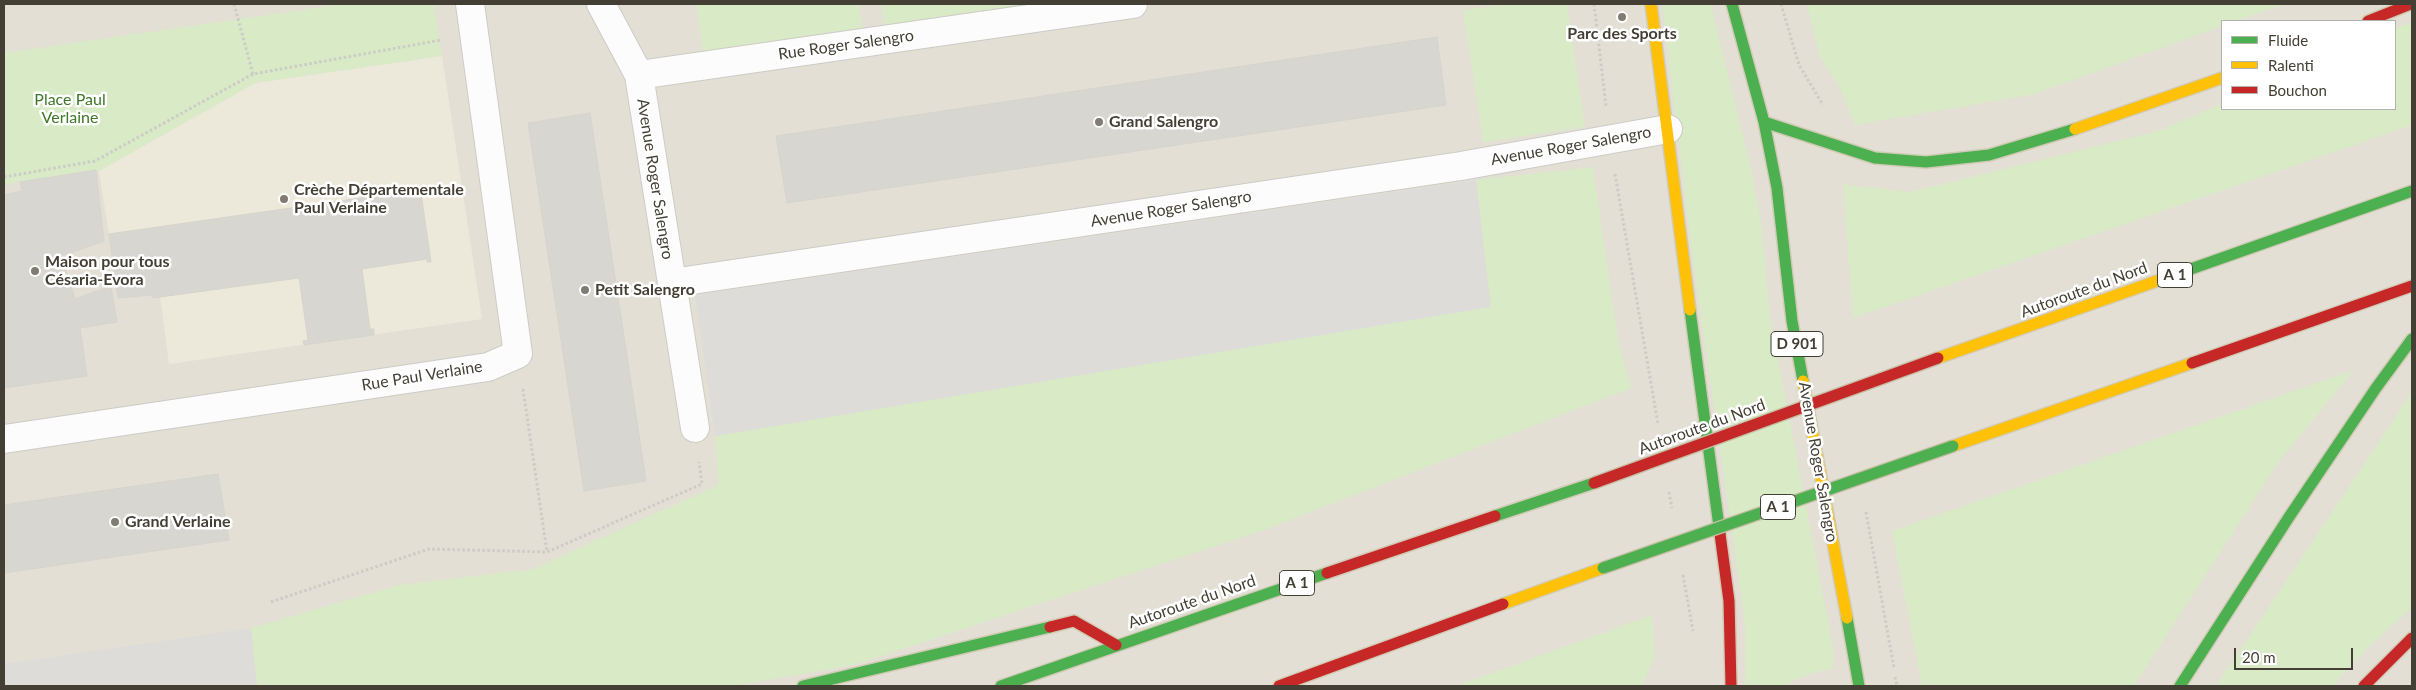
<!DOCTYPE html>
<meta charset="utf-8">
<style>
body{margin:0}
#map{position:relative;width:2416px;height:690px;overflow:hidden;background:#eeede8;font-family:Lato,sans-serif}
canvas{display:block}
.frame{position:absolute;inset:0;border:5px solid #443f34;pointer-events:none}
.legend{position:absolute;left:2221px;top:20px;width:175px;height:90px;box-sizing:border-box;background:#fff;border:1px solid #b4b2ae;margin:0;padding:6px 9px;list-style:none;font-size:15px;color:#443f34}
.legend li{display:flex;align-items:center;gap:10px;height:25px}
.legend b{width:25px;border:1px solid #b4b2ae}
.scale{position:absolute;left:2234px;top:648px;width:119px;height:22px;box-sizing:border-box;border:2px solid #443f34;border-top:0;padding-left:6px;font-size:15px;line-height:18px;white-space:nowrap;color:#443f34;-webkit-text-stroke:4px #fff;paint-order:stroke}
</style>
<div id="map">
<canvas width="2416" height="690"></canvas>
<div class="frame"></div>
<ul class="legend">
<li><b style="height:6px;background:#4caf50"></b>Fluide</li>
<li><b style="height:6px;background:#ffc107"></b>Ralenti</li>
<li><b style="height:6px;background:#c62828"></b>Bouchon</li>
</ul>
<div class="scale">20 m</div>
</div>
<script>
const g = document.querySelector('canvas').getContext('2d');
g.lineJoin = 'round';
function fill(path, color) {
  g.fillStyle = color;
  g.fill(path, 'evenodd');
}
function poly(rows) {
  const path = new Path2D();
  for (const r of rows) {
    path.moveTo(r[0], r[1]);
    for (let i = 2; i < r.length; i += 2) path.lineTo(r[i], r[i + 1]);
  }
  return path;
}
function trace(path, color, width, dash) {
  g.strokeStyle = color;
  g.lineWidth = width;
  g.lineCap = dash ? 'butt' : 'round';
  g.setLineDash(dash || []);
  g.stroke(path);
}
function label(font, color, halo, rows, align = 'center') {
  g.font = font + ' Lato,sans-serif';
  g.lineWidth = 5;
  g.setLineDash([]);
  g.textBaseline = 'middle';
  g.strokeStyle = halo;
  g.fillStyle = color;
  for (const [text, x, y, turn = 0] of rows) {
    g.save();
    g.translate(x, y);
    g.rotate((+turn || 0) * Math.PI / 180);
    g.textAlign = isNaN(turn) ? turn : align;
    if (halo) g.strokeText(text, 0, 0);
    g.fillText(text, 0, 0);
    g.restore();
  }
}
fill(poly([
 [4,4,2412,4,2412,686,4,686],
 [2222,21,2395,21,2395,109,2222,109]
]), '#e3dfd5');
fill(poly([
 [442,56,482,319,169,364,151,228,109,234,99,171,255,83]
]), '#ede9da');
fill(poly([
 [343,4,434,4,442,56,255,83,99,171,18,181,4,186,4,53],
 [696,4,859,4,864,37,704,60],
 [881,4,1086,4,886,33],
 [1507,4,1567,4,1585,127,1483,142,1463,10],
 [1662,4,1711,4,1752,173,1761,221,1770,317,1833,647,1833,668,1805,675,1783,686,1745,686,1745,622,1693,260],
 [1807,4,2284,4,2236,21,2222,21,2222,26,2035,94,1855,125,1838,85,1820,57],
 [2412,21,2412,125,1853,318,1843,184,1909,192,2155,132,2222,104,2222,109,2395,109,2395,29],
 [1593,167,1618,339,1631,388,1264,530,854,665,732,686,257,686,251,628,399,585,533,569,718,485,715,436,1490,307,1476,180],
 [2354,370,2278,463,2134,686,1922,686,1892,531],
 [2412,392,2412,607,2367,649,2333,686,2216,686],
 [1652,615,1655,656,1642,686,1456,686]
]), '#d9eac7');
fill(poly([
 [1476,180,1491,307,715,436,695,295],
 [251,628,257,686,4,686,4,664]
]), '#dedcd8');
const building = poly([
 [1437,37,1446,105,787,203,776,136,1437,37],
 [590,113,646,481,584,491,528,123,590,113],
 [96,170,104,241,62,256,75,299,111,286,117,322,80,328,87,376,4,388,4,195,22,191,20,182,96,170],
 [420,186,431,262,427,262,427,259,362,269,370,329,374,329,374,335,304,345,303,341,308,340,299,278,153,298,152,295,118,298,109,234,416,190,415,187,420,186],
 [218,474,229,540,4,573,4,505,218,474]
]);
fill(building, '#d8d6d0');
trace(building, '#d7d4ce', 1);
const street = poly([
 [601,4,639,75,695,428],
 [639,75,1133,4],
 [672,283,1461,166,1668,129],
 [4,439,488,367,518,354,470,4]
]);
const fast = poly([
 [1732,4,1764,122,1777,188,1792,321,1803,381],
 [1764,122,1875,158,1926,162,1989,155,2075,129],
 [2171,276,2412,191],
 [1690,310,1720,534],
 [1495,516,1594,483],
 [1847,618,1859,686],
 [803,686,1050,627],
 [1001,686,1327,573],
 [2180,686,2289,517,2376,388,2412,339]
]);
const slow = poly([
 [1651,4,1690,310],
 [2075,129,2222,78],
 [1938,358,2171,276],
 [1803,381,1847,618],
 [1953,446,2192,363],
 [1503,604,1603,568]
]);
const jam = poly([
 [2368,21,2411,4],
 [2192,363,2412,286],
 [1720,534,1729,601,1731,686],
 [1327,573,1495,516],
 [1050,627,1074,621,1116,645],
 [1279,686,1503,604],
 [2364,686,2412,638]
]);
trace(street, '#cdcbc5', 30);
trace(fast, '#d1cbb5', 14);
trace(slow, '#d1cbb5', 14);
trace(jam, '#d1cbb5', 14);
trace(poly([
 [234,4,253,74],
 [1594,4,1606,106],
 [1781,4,1799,65,1823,105],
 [1615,174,1658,424],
 [4,177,95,161,253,74,441,40],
 [523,389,547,552],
 [1669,492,1672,508],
 [1866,512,1894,668],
 [1683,575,1693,631],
 [271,602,429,549,547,552,702,484,699,462],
 [1895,677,1897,686]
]), '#cdcbc6', 3, [2.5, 2.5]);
trace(street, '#fcfcfc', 28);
trace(fast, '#4caf50', 11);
trace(slow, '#ffc107', 11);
trace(jam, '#c62828', 11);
const fastBridge = poly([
 [1603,568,1953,446]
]);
const jamBridge = poly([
 [1594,483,1938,358]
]);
trace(fastBridge, '#c6bda3', 14, []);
trace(jamBridge, '#c6bda3', 14, []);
trace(fastBridge, '#4caf50', 11);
trace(jamBridge, '#c62828', 11);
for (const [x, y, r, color] of [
 [1622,17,5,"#807c73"],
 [1099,122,5,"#807c73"],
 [284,199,5,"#807c73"],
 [35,271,5,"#807c73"],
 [585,290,5,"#807c73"],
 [115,522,5,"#807c73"]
]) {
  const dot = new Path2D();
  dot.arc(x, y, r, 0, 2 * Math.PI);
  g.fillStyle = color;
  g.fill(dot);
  trace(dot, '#fff', 2);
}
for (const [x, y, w] of [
 [2175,275,35],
 [1797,344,52],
 [1778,507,35],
 [1297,583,35]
]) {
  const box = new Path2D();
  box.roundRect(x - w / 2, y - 12.5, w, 25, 4);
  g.fillStyle = '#fff';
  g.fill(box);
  trace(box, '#443f34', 1);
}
label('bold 15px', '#443f34', null, [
 ["A 1",2175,275],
 ["D 901",1797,344],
 ["A 1",1778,507],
 ["A 1",1297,583]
]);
label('bold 16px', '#443f34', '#fff', [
 ["Parc des Sports",1622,34,"center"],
 ["Grand Salengro",1109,122],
 ["Crèche Départementale",294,190],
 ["Paul Verlaine",294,208],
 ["Maison pour tous",45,262],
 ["Césaria-Evora",45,280],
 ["Petit Salengro",595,290],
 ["Grand Verlaine",125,522]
], 'left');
label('16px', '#443f34', '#fff', [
 ["Rue Roger Salengro",846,45,-8],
 ["Avenue Roger Salengro",1571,146,-10],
 ["Avenue Roger Salengro",655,179,81],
 ["Avenue Roger Salengro",1171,209,-9],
 ["Autoroute du Nord",2084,290,-20],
 ["Rue Paul Verlaine",422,376,-9],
 ["Autoroute du Nord",1702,427,-20],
 ["Avenue Roger Salengro",1818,462,80],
 ["Autoroute du Nord",1192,602,-19]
]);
label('16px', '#3f7627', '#fff', [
 ["Place Paul",70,100],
 ["Verlaine",70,118]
]);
</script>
